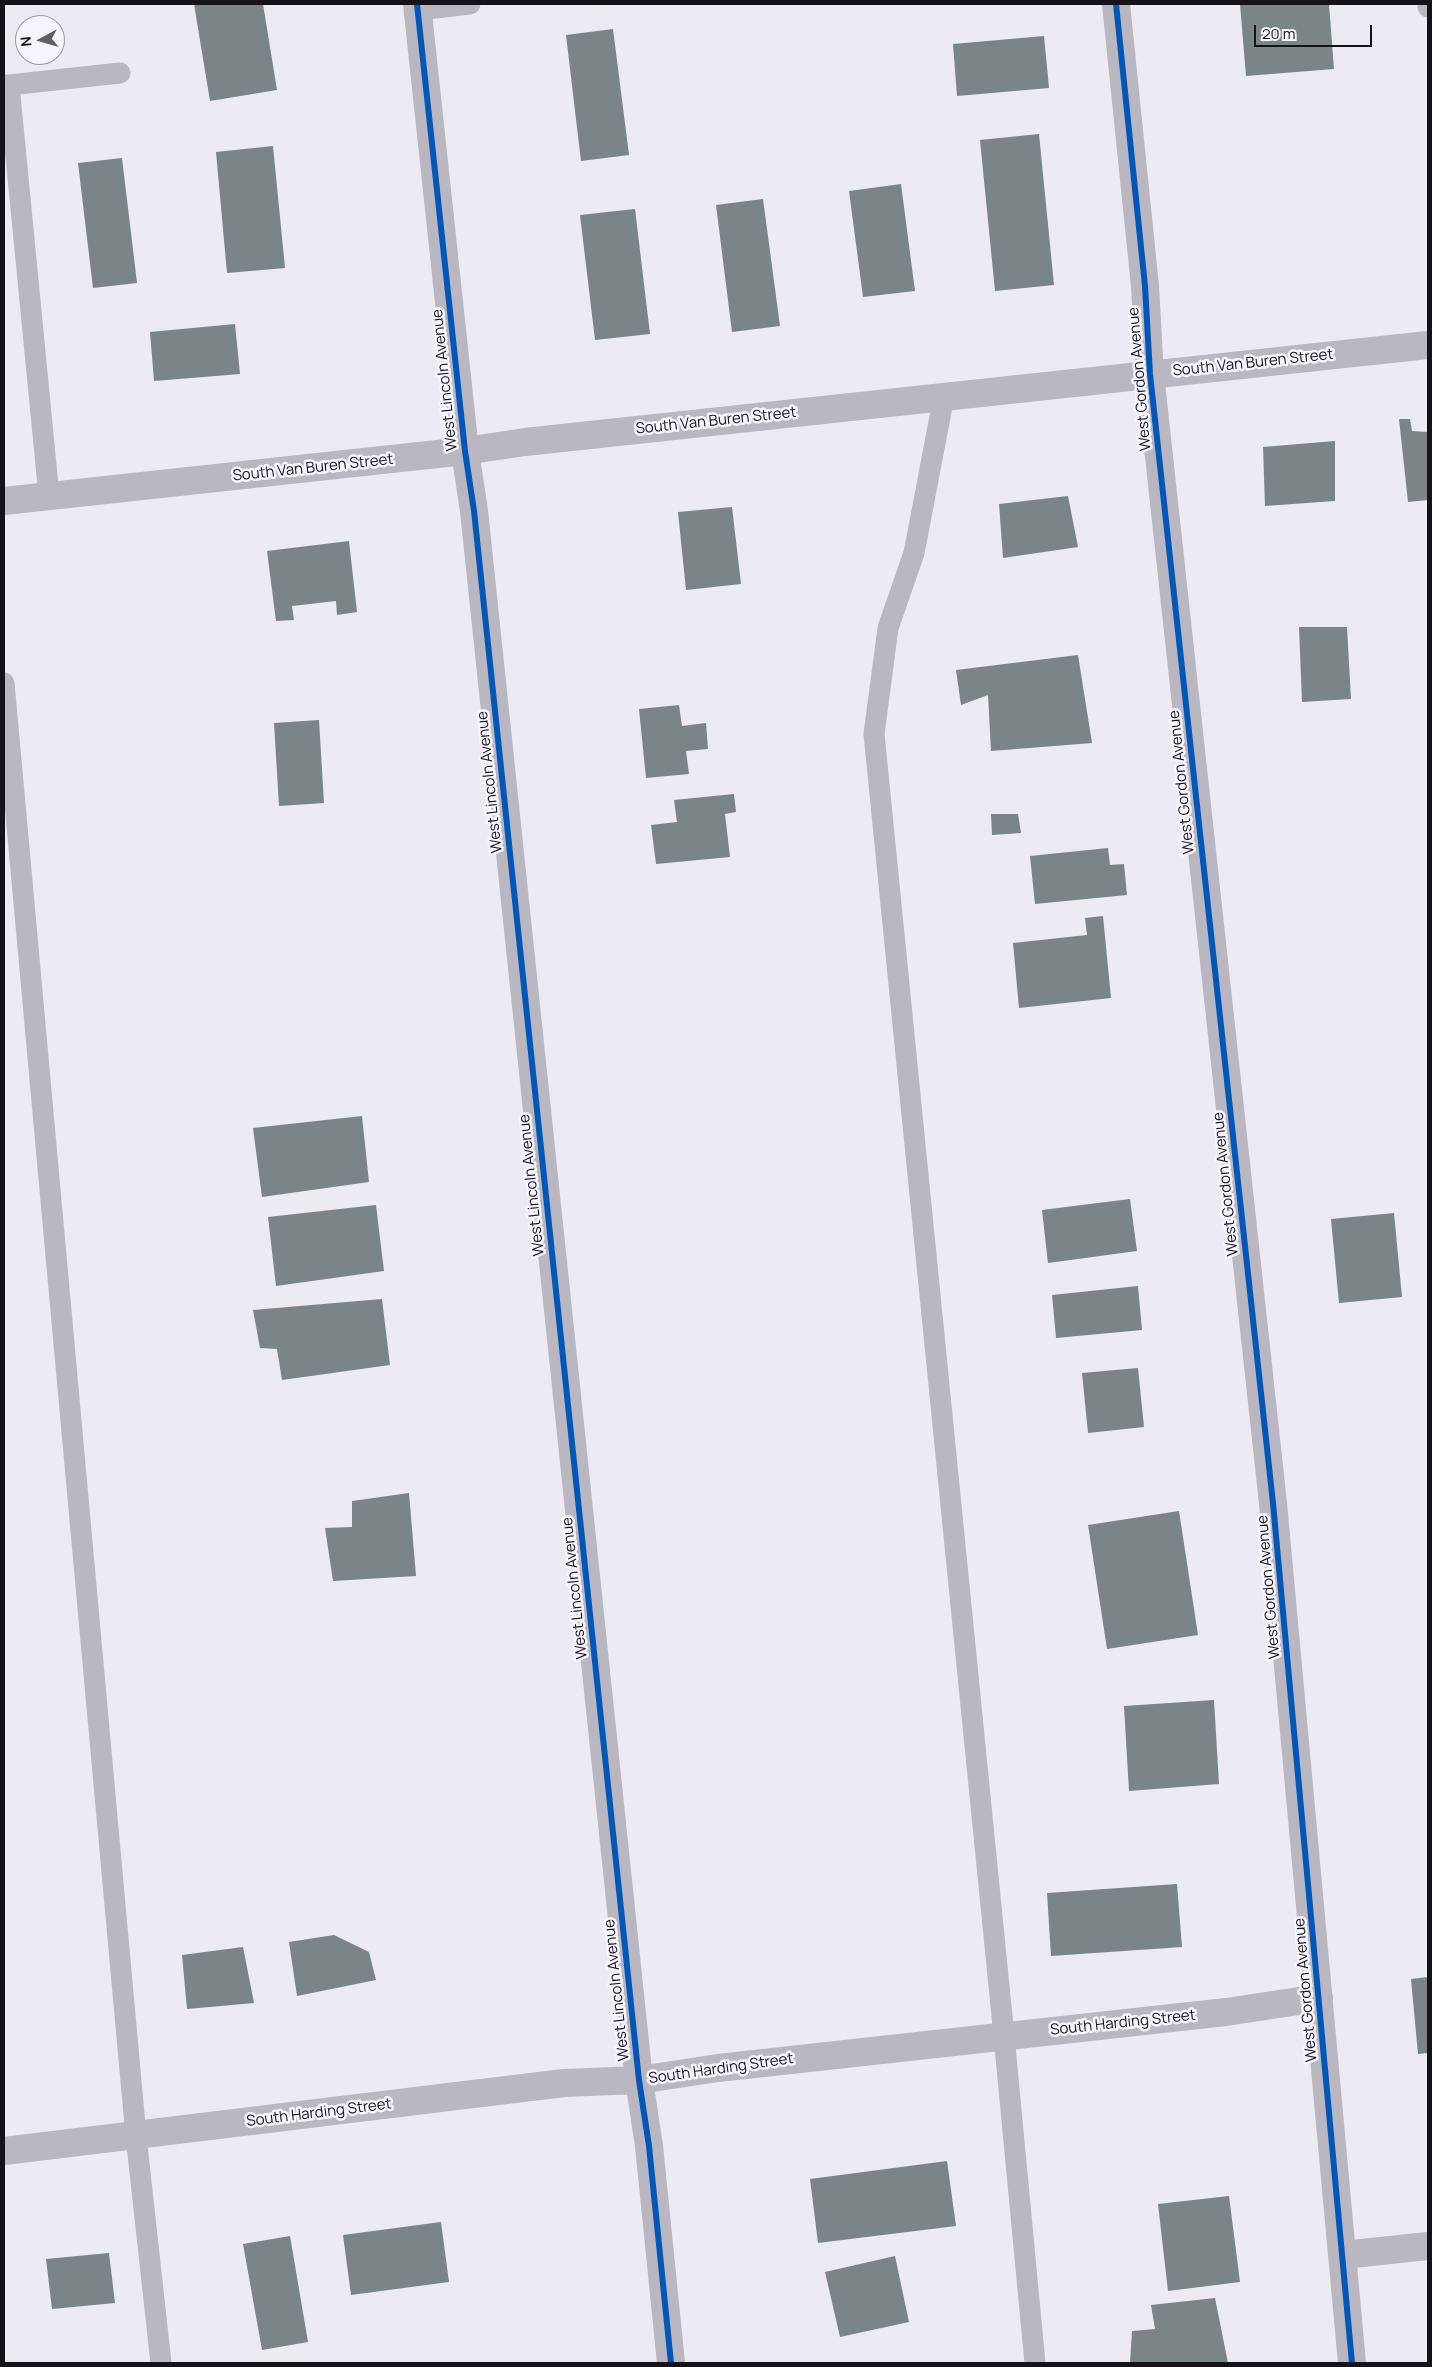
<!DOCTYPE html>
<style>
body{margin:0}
#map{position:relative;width:1432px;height:2367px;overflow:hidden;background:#eceaf3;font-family:Manrope,sans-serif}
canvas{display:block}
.frame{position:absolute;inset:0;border:5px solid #151319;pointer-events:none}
.north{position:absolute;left:15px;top:15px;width:50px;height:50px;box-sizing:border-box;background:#f7f4fe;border:1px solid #9d9aa2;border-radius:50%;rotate:264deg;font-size:14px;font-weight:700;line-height:20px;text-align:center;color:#151319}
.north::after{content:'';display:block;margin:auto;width:18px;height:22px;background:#605e65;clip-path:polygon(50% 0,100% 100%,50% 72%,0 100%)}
.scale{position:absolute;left:1254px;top:25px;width:118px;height:22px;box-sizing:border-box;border:2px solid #151319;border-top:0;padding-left:6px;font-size:15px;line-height:18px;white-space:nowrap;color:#151319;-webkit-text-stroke:4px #f7f4fe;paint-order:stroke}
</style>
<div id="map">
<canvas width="1432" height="2367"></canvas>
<div class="frame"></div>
<div class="north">N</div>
<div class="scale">20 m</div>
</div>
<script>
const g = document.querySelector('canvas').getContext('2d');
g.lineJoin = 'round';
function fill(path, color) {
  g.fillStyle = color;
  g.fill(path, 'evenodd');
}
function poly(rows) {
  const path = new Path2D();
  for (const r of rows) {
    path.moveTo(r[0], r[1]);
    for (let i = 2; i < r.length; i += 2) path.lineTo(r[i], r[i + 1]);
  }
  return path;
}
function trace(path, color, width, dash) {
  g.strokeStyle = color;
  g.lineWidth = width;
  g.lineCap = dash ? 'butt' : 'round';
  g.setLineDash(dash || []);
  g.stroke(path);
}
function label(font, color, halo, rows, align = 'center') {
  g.font = font + ' Manrope,sans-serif';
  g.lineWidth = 5;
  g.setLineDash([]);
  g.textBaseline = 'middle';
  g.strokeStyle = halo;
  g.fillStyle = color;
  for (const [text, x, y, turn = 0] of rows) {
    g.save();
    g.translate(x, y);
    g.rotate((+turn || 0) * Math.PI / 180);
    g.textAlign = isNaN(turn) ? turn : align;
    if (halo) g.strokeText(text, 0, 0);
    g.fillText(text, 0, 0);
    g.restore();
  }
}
fill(poly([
 [194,4,263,4,277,90,210,101],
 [1240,4,1329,4,1334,69,1246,76],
 [613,29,629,155,581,161,566,35],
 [1044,36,1049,88,957,96,953,44],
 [1039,134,1054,285,995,291,980,140],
 [273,146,285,268,227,273,216,152],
 [122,158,137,283,93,288,78,163],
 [901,184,915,291,863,297,849,191],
 [763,199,780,326,732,332,716,205],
 [635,209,650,334,595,340,580,215],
 [235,324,240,374,154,381,150,332],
 [1399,419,1410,419,1412,431,1428,432,1428,500,1408,502],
 [1335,441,1335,501,1265,506,1263,447],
 [1068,496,1078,547,1003,558,999,504],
 [732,507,741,584,686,590,678,512],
 [349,541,357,612,337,615,336,601,292,606,294,620,276,621,267,551],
 [1299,627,1347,627,1351,699,1302,702],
 [1078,655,1092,743,991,751,988,695,961,705,956,670],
 [679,705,682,726,706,723,708,749,686,751,689,774,646,778,639,709],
 [319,720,324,803,279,806,274,723],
 [734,794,736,812,725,814,730,857,656,864,651,825,677,822,674,800],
 [991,814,1018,814,1021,833,992,835],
 [1108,848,1110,865,1124,864,1127,895,1035,904,1030,856],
 [1103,916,1111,998,1019,1008,1013,943,1087,935,1085,918],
 [362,1116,369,1182,262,1197,253,1128],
 [1130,1199,1137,1251,1048,1263,1042,1210],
 [376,1205,384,1271,276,1286,268,1217],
 [1394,1213,1402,1297,1339,1303,1331,1219],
 [1138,1286,1142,1330,1056,1338,1052,1295],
 [382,1299,390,1365,282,1380,277,1349,260,1348,253,1310],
 [1138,1368,1144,1427,1088,1433,1082,1373],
 [409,1493,416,1576,333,1581,325,1528,352,1527,352,1501],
 [1179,1511,1198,1635,1107,1649,1088,1525],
 [1214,1700,1219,1784,1129,1791,1124,1706],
 [1177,1884,1182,1947,1051,1956,1047,1893],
 [334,1935,369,1952,376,1980,297,1996,289,1942],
 [243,1947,254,2003,187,2009,182,1955],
 [1428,1977,1428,2053,1418,2054,1411,1979],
 [947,2161,956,2226,818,2243,810,2179],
 [1229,2196,1240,2282,1168,2291,1158,2204],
 [441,2222,449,2282,351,2295,343,2235],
 [290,2236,308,2342,262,2350,243,2244],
 [109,2253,115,2303,52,2309,46,2259],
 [895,2256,909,2322,840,2337,825,2272],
 [1215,2298,1228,2363,1130,2363,1132,2331,1155,2329,1151,2305]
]), '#7b8487');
trace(poly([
 [1428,4,1428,7],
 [418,10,470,4],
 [4,85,9,85,49,496],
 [9,85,120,73],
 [944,396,914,553,888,628,874,734,1004,2036,1035,2363],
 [4,683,136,2136,161,2363]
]), '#bab7c1', 21);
trace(poly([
 [417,4,465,451,474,511,639,2080,649,2146,671,2363],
 [4,501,465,451,525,442,1428,345],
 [4,2151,564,2083,639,2080,718,2068,1226,2012,1319,1998],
 [1343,2255,1428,2246]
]), '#bab7c1', 28);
trace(poly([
 [1116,4,1145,286,1150,374,1273,1503,1352,2363]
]), '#bab7c1', 28);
trace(poly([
 [417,4,465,451,474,511,639,2080,649,2146,671,2363],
 [1116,4,1145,286,1150,374,1273,1503,1352,2363]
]), '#0057b8', 6);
label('15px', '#151319', '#f7f4fe', [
 ["South Van Buren Street",1253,363,-6],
 ["West Gordon Avenue",1140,379,-95],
 ["West Lincoln Avenue",445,380,-96],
 ["South Van Buren Street",716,421,-6],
 ["South Van Buren Street",313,468,-6],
 ["West Lincoln Avenue",490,782,-96],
 ["West Gordon Avenue",1182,782,-96],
 ["West Gordon Avenue",1226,1184,-96],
 ["West Lincoln Avenue",532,1185,-96],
 ["West Gordon Avenue",1269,1587,-95],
 ["West Lincoln Avenue",575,1588,-96],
 ["West Lincoln Avenue",617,1990,-96],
 ["West Gordon Avenue",1306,1990,-95],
 ["South Harding Street",1123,2023,-6],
 ["South Harding Street",721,2069,-8],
 ["South Harding Street",319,2113,-7]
]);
</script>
